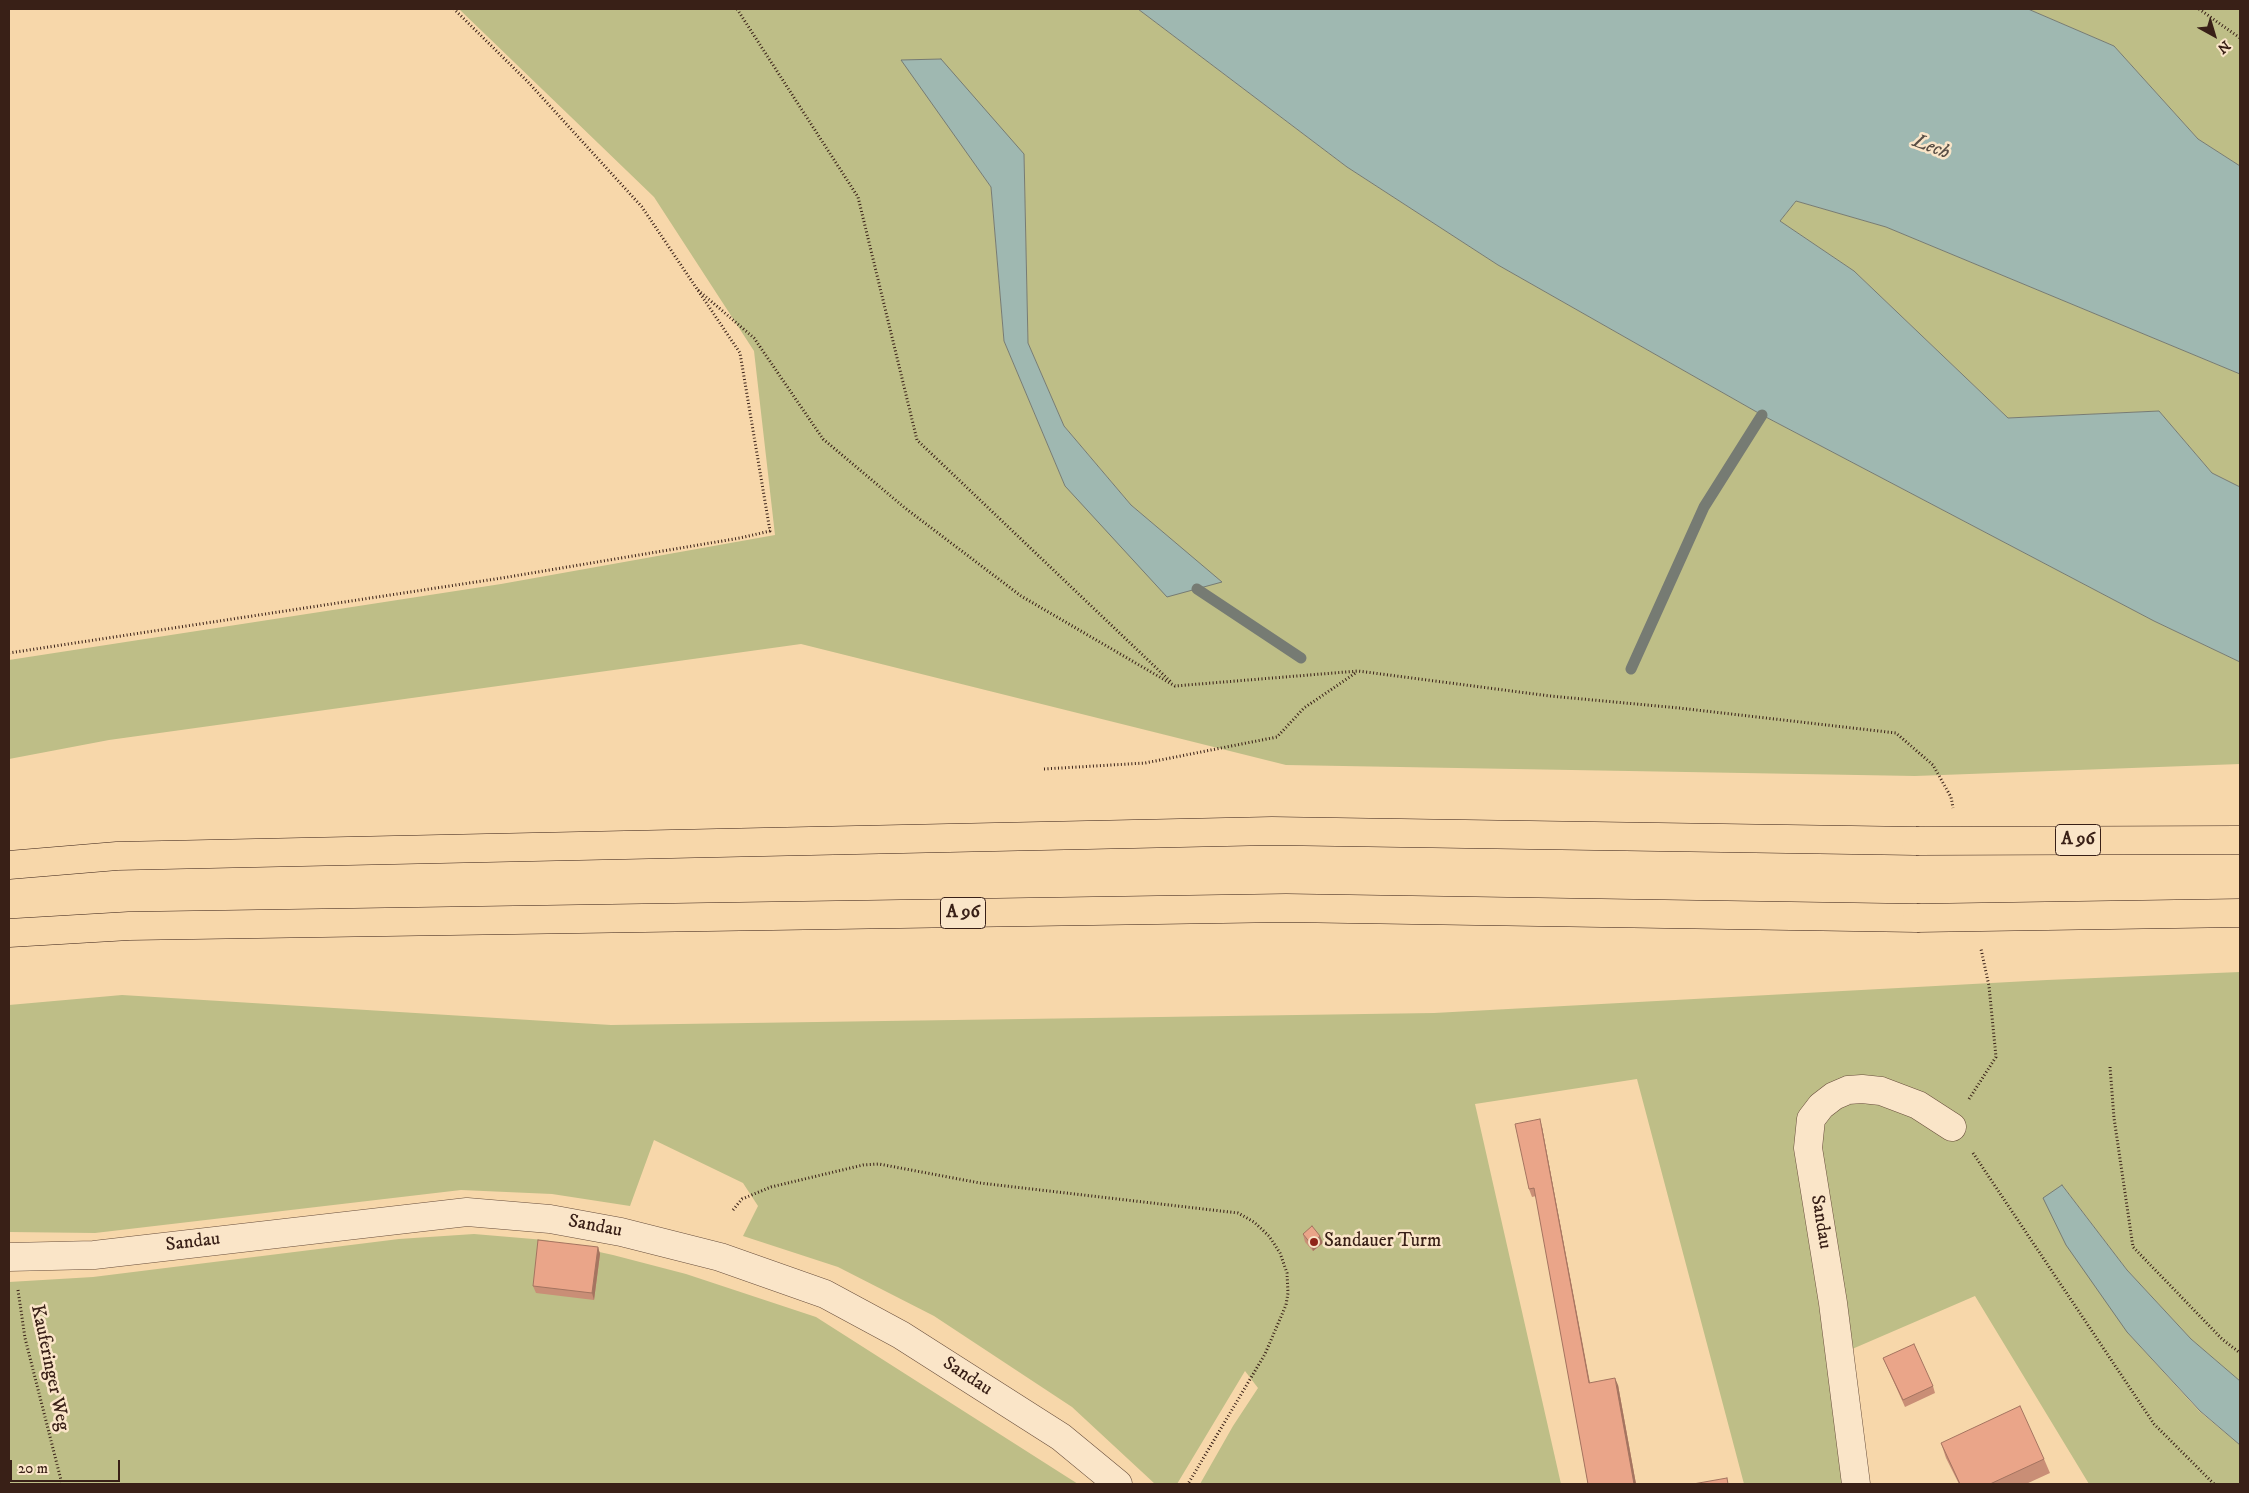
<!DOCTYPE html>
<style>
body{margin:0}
#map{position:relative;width:2249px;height:1493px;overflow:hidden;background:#f7d7aa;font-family:"IM FELL DW Pica",serif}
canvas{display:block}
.frame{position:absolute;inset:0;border:10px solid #392017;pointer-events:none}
.north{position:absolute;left:2189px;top:10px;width:50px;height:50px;-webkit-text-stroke:4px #fae5c8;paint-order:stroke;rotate:141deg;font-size:14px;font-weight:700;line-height:20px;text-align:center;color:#392017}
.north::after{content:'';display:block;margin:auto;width:18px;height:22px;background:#392017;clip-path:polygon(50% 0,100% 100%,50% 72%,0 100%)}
.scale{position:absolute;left:10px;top:1460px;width:110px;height:22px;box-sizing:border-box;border:2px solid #392017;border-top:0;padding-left:6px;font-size:15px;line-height:18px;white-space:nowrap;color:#392017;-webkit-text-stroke:4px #fae5c8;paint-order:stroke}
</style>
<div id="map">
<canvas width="2249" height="1493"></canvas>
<div class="frame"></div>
<div class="north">N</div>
<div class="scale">20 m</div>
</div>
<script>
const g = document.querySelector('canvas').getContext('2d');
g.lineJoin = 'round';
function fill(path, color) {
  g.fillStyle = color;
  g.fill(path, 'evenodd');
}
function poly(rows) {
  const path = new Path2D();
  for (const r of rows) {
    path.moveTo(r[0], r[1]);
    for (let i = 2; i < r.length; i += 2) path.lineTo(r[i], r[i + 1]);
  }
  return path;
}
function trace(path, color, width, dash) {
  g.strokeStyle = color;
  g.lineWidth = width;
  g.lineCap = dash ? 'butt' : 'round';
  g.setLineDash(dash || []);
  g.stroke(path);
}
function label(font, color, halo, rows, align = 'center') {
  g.font = font + ' "IM FELL DW Pica",serif';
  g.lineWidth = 5;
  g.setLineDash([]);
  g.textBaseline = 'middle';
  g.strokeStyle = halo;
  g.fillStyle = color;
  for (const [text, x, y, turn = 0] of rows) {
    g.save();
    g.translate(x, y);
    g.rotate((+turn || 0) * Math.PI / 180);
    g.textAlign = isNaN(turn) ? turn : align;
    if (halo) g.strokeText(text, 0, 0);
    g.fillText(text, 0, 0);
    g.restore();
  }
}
fill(poly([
 [459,9,1138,9,1347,167,1498,265,1762,415,2154,621,2240,662,2240,764,1915,776,1286,765,801,644,109,740,9,759,9,660,501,584,775,535,754,351,654,197],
 [902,60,1024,154,1028,343,1064,426,1131,505,1221,582,1065,486,1004,341,991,187],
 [2028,9,2240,9,2240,166,2198,139,2114,46],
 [1796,201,1886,227,2240,374,2240,487,2212,473,2159,411,2008,418,1854,271,1780,221],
 [2240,972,2240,1381,2191,1339,2127,1270,2063,1186,2127,1332,2199,1411,2240,1445,2240,1484,2089,1484,1975,1296,1829,1359,1843,1484,1744,1484,1637,1079,1475,1104,1561,1484,1200,1484,1233,1426,1258,1388,1245,1371,1177,1484,1155,1484,1072,1407,934,1316,838,1267,743,1236,758,1206,743,1183,654,1140,630,1206,552,1194,461,1190,95,1233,9,1232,9,1005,122,995,611,1025,1434,1013,2047,980],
 [474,1234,545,1240,613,1255,686,1274,816,1317,1078,1484,9,1484,9,1282,93,1277,399,1239]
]), '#bebe87');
const water = poly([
 [1138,9,2028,9,2114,46,2198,139,2240,166,2240,374,1886,227,1796,201,1780,221,1854,271,2008,418,2159,411,2212,473,2240,487,2240,662,2154,621,1762,415,1498,265,1347,167,1138,9],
 [941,59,1024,154,1028,343,1064,426,1131,505,1222,582,1167,597,1065,486,1004,341,991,187,901,60,941,59],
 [2062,1185,2127,1270,2191,1339,2240,1381,2240,1445,2200,1411,2127,1332,2066,1245,2043,1198,2062,1185]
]);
fill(water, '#9fb8b1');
trace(water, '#767b73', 1);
trace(poly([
 [1197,589,1301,658],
 [1631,669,1704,507,1762,415]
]), '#767b73', 11);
const minor = poly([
 [9,1257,94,1255,467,1212,550,1219,621,1232,720,1257,825,1294,901,1335,1061,1437,1118,1484],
 [1856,1484,1833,1303,1808,1148,1811,1119,1821,1106,1834,1096,1848,1090,1862,1089,1881,1091,1918,1105,1952,1127]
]);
const highway = poly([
 [9,865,117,856,1272,831,1916,841],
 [9,933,129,926,1286,908,1917,918]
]);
trace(minor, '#684e3c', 29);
trace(highway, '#392017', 29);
trace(poly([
 [737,9,858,197,917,440,1171,682],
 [2199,9,2240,38],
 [698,290,754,338,823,439,905,508,1021,596,1175,686,1358,671,1550,696,1679,708,1896,733,1933,765,1951,797,1953,808],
 [9,653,502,578,740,538,770,531,740,353,642,207,528,82,454,9],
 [1044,769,1145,763,1277,737,1304,708,1357,672],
 [2110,1067,2114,1118,2133,1247,2222,1339,2240,1353],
 [1969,1099,1996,1057,1989,986,1981,949],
 [1973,1153,2154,1424,2214,1484],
 [733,1210,742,1199,771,1187,863,1165,879,1164,980,1183,1238,1213,1254,1222,1269,1236,1280,1253,1287,1273,1288,1293,1286,1305,1265,1354,1188,1484],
 [18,1290,25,1338,62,1484]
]), '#392017', 3, [1, 2.5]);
trace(minor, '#fae5c8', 28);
trace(highway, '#f7d7aa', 28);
const highwayBridge = poly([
 [1916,841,2240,840],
 [1917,918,2240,913]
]);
trace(highwayBridge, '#392017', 29, []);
trace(highwayBridge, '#f7d7aa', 28);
fill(poly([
 [1542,1127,1590,1383,1618,1385,1636,1484,1588,1484,1536,1196,1532,1197,1529,1189],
 [1303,1234,1320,1236,1323,1243,1313,1251,1305,1242],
 [598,1247,600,1254,594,1300,536,1293,533,1286],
 [1883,1358,1933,1386,1935,1393,1905,1407],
 [1941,1443,2044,1459,2050,1473,2026,1484,1959,1484,1946,1458]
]), '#c98e76');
fill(poly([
 [1540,1119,1542,1127,1591,1390,1589,1383],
 [1320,1236,1323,1243,1313,1251,1311,1244],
 [598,1247,600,1254,594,1300,592,1293],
 [1615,1378,1618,1385,1636,1484,1634,1484]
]), '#a47460');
const building = poly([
 [1540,1119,1589,1383,1615,1378,1634,1484,1588,1484,1534,1188,1529,1189,1515,1124,1540,1119],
 [1312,1226,1320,1236,1311,1244,1303,1234,1312,1226],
 [538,1240,598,1247,592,1293,533,1286,538,1240],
 [1914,1344,1933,1386,1903,1400,1883,1358,1914,1344],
 [2020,1406,2044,1459,1990,1484,1960,1484,1941,1443,2020,1406],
 [1727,1478,1728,1484,1693,1484,1727,1478]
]);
fill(building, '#eaa589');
trace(building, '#a47460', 1);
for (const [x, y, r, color] of [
 [1314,1242,5,"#8f2418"]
]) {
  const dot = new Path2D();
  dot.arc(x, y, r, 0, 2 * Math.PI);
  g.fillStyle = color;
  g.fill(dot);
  trace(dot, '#fae5c8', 2);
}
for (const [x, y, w] of [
 [2078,840,45],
 [963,913,45]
]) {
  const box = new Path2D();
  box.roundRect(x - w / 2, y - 15.5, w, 31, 4);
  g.fillStyle = '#fae5c8';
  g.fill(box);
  trace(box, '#392017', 1);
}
label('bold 18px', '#392017', null, [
 ["A 96",2078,840],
 ["A 96",963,913]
]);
label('19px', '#392017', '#fae5c8', [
 ["Sandau",1820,1222,81],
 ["Sandau",595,1227,11],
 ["Sandau",193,1243,-7],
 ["Kauferinger Weg",49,1368,78],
 ["Sandau",967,1377,33]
]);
label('19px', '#392017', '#fae5c8', [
 ["Sandauer Turm",1324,1242]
], 'left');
label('italic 20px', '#584e45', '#fae5c8', [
 ["Lech",1931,148,21]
]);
</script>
